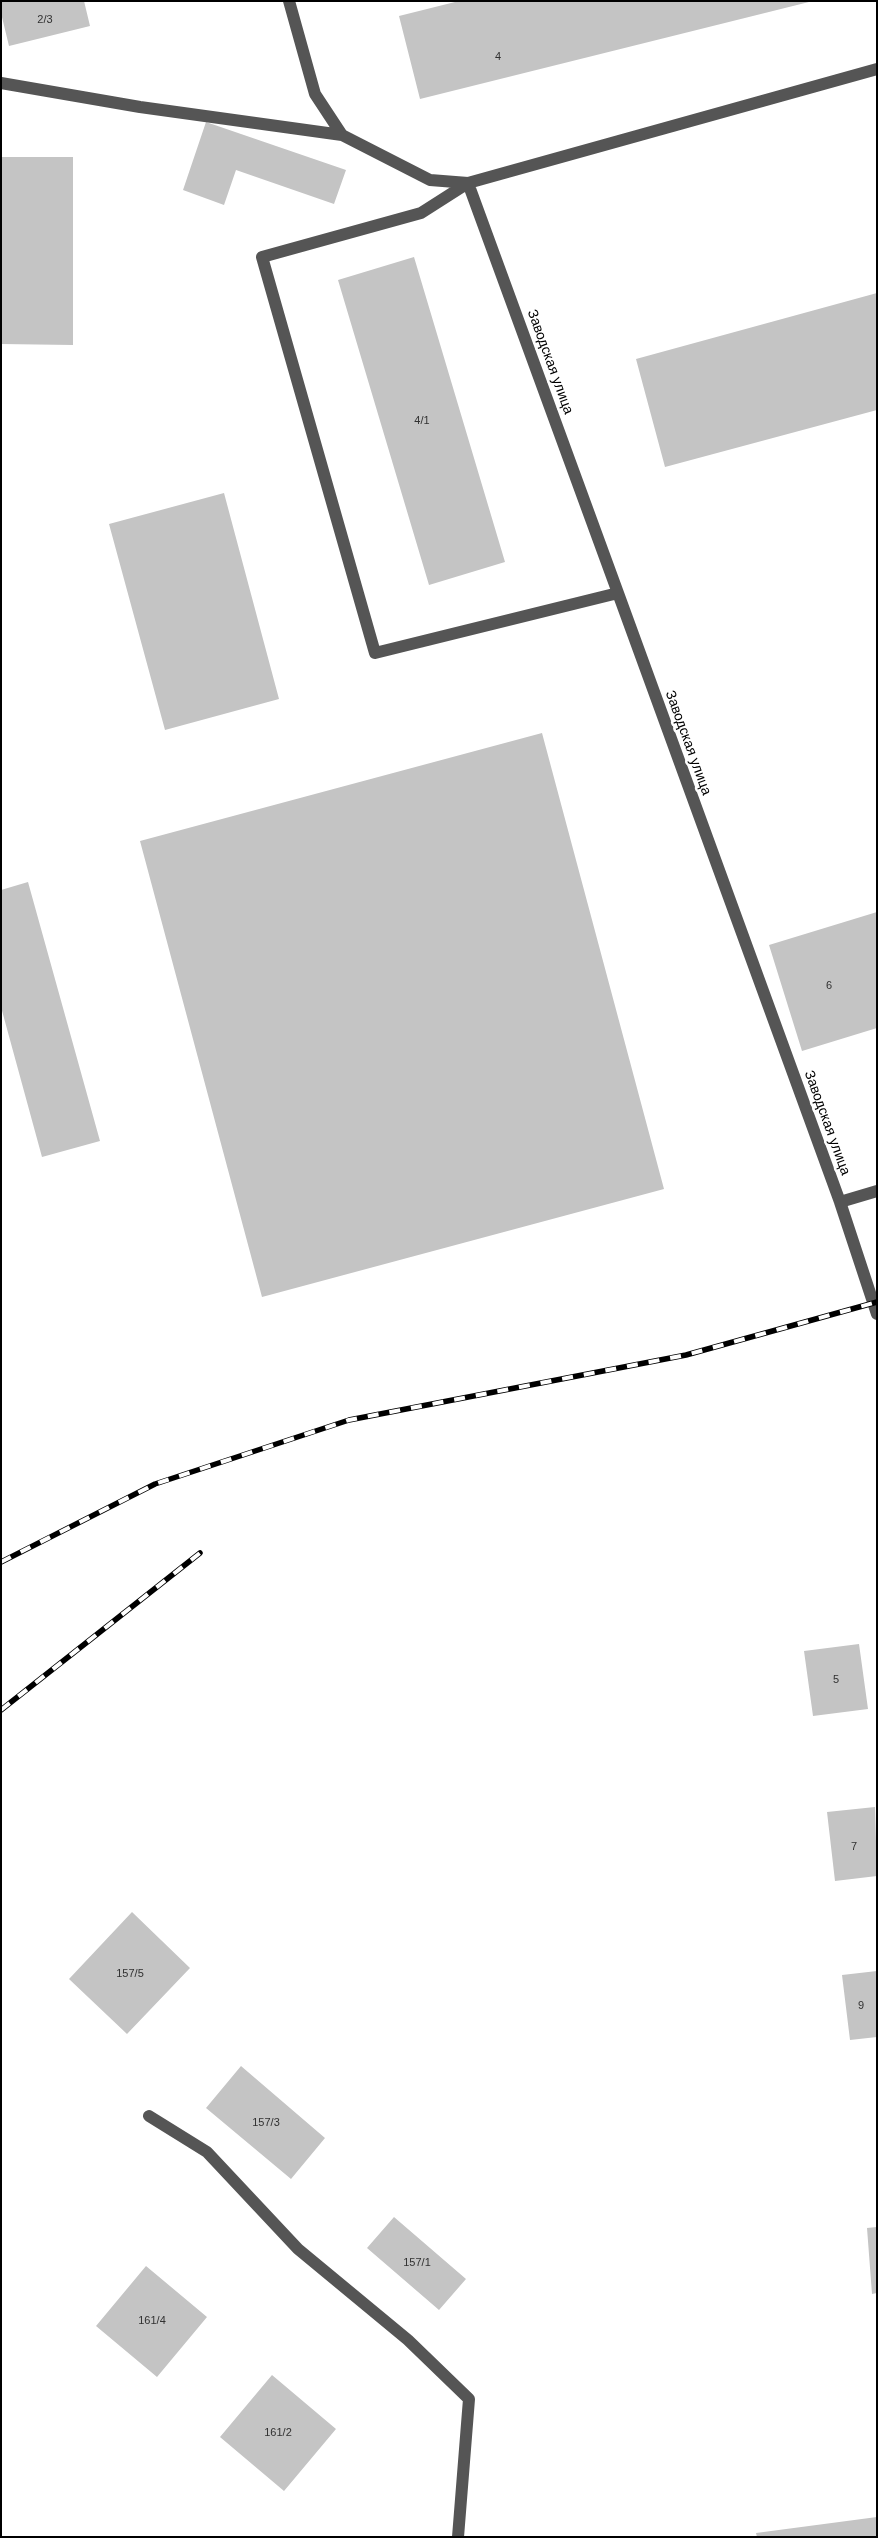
<!DOCTYPE html>
<meta charset="utf-8">
<style>
body{margin:0}
#map{position:relative;width:878px;height:2538px;overflow:hidden;background:#fff;font-family:Arial,sans-serif}
canvas{display:block}
.frame{position:absolute;inset:0;border:2px solid #000;pointer-events:none}
</style>
<div id="map">
<canvas width="878" height="2538"></canvas>
<div class="frame"></div>
</div>
<script>
const g = document.querySelector('canvas').getContext('2d');
g.lineJoin = 'round';
function fill(path, color) {
  g.fillStyle = color;
  g.fill(path, 'evenodd');
}
function poly(rows) {
  const path = new Path2D();
  for (const r of rows) {
    path.moveTo(r[0], r[1]);
    for (let i = 2; i < r.length; i += 2) path.lineTo(r[i], r[i + 1]);
  }
  return path;
}
function trace(path, color, width, dash) {
  g.strokeStyle = color;
  g.lineWidth = width;
  g.lineCap = dash ? 'butt' : 'round';
  g.setLineDash(dash || []);
  g.stroke(path);
}
function label(font, color, halo, rows, align = 'center') {
  g.font = font + ' Arial,sans-serif';
  g.lineWidth = 5;
  g.setLineDash([]);
  g.textBaseline = 'middle';
  g.strokeStyle = halo;
  g.fillStyle = color;
  for (const [text, x, y, turn = 0] of rows) {
    g.save();
    g.translate(x, y);
    g.rotate((+turn || 0) * Math.PI / 180);
    g.textAlign = isNaN(turn) ? turn : align;
    if (halo) g.strokeText(text, 0, 0);
    g.fillText(text, 0, 0);
    g.restore();
  }
}
fill(poly([
 [1,1,84,1,90,26,9,46,1,13],
 [459,1,809,1,809,2,420,99,399,16],
 [206,122,346,170,334,204,236,170,224,205,183,190],
 [1,157,73,157,73,345,1,344],
 [414,257,505,562,429,585,338,280],
 [877,293,877,410,665,467,636,359],
 [224,493,279,699,165,730,109,524],
 [542,733,664,1189,262,1297,140,841],
 [28,882,100,1141,42,1157,1,1007,1,890],
 [877,912,877,1028,802,1051,769,945],
 [859,1644,868,1709,813,1716,804,1651],
 [875,1807,877,1876,835,1881,827,1812],
 [132,1912,190,1968,127,2034,69,1979],
 [877,1971,877,2037,850,2040,842,1975],
 [241,2066,325,2138,291,2179,206,2108],
 [394,2217,466,2279,439,2310,367,2248],
 [877,2227,877,2293,872,2294,867,2228],
 [146,2266,207,2317,157,2377,96,2326],
 [272,2375,336,2429,284,2491,220,2437],
 [877,2517,877,2537,757,2537,756,2533]
]), '#c4c4c4');
trace(poly([
 [289,1,315,94,342,135,430,180,468,183,877,69],
 [1,83,140,107,342,135],
 [618,593,375,653,262,257,421,213,468,183,618,593,840,1202,877,1314],
 [840,1202,877,1191],
 [149,2116,207,2152,298,2249,408,2340,469,2399,458,2537]
]), '#555', 12);
const rail = poly([
 [1,1562,155,1484,349,1420,686,1355,877,1302],
 [1,1710,200,1553]
]);
trace(rail, '#000', 5.5);
trace(rail, '#fff', 4, [11]);
label('11px', '#313131', null, [
 ["2/3",45,20],
 ["4",498,57],
 ["4/1",422,421],
 ["6",829,986],
 ["5",836,1680],
 ["7",854,1847],
 ["157/5",130,1974],
 ["9",861,2006],
 ["157/3",266,2123],
 ["157/1",417,2263],
 ["161/4",152,2321],
 ["161/2",278,2433]
]);
label('14px', '#000', '#fff', [
 ["Заводская улица",550,362,70],
 ["Заводская улица",688,743,70],
 ["Заводская улица",827,1123,70]
]);
</script>
